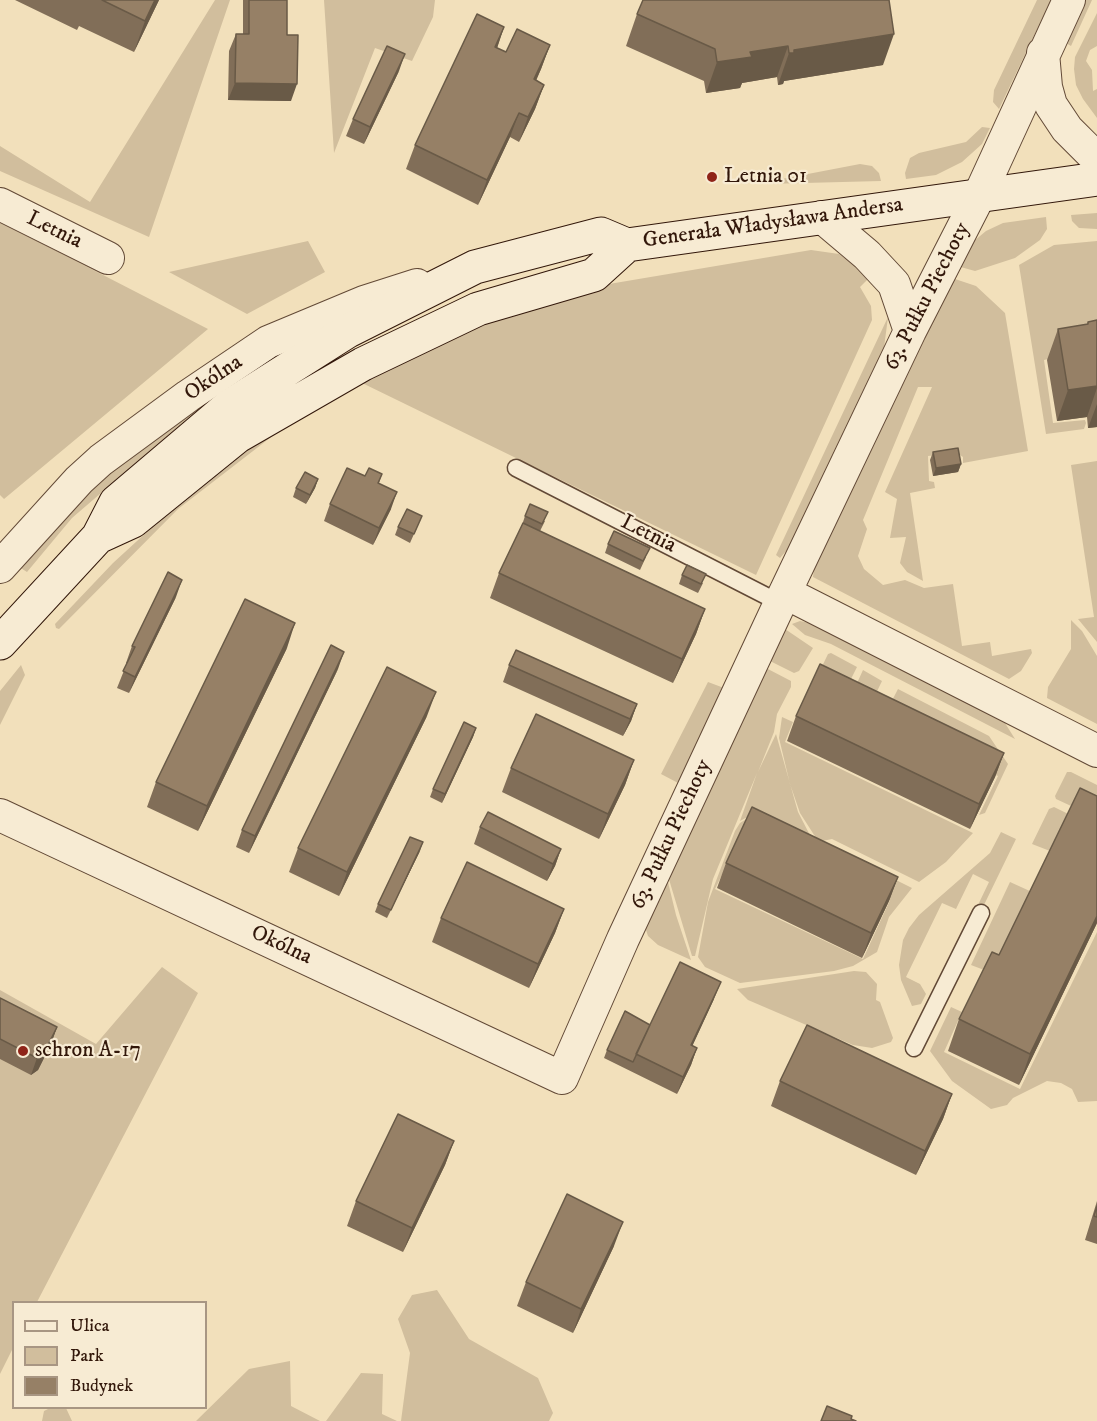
<!DOCTYPE html>
<meta charset="utf-8">
<style>
body{margin:0}
#map{position:relative;width:1097px;height:1421px;overflow:hidden;background:#f2e0bb;font-family:"IM FELL DW Pica",serif}
canvas{display:block}
.legend{position:absolute;left:12px;top:1301px;width:195px;height:108px;box-sizing:border-box;background:#f7ebd3;border:2px solid #a89683;margin:0;padding:8px 10px;list-style:none;font-size:18px;color:#32170a}
.legend li{display:flex;align-items:center;gap:12px;height:30px}
.legend b{width:30px;border:2px solid #a89683}
</style>
<div id="map">
<canvas width="1097" height="1421"></canvas>
<ul class="legend">
<li><b style="height:8px;background:#f7ebd3"></b>Ulica</li>
<li><b style="height:16px;background:#d1be9d"></b>Park</li>
<li><b style="height:16px;background:#968066"></b>Budynek</li>
</ul>
</div>
<script>
const g = document.querySelector('canvas').getContext('2d');
g.lineJoin = 'round';
function fill(path, color) {
  g.fillStyle = color;
  g.fill(path, 'evenodd');
}
function poly(rows) {
  const path = new Path2D();
  for (const r of rows) {
    path.moveTo(r[0], r[1]);
    for (let i = 2; i < r.length; i += 2) path.lineTo(r[i], r[i + 1]);
  }
  return path;
}
function trace(path, color, width, dash) {
  g.strokeStyle = color;
  g.lineWidth = width;
  g.lineCap = dash ? 'butt' : 'round';
  g.setLineDash(dash || []);
  g.stroke(path);
}
function label(font, color, halo, rows, align = 'center') {
  g.font = font + ' "IM FELL DW Pica",serif';
  g.lineWidth = 4.5;
  g.setLineDash([]);
  g.textBaseline = 'middle';
  g.strokeStyle = halo;
  g.fillStyle = color;
  for (const [text, x, y, turn = 0] of rows) {
    g.save();
    g.translate(x, y);
    g.rotate((+turn || 0) * Math.PI / 180);
    g.textAlign = isNaN(turn) ? turn : align;
    if (halo) g.strokeText(text, 0, 0);
    g.fillText(text, 0, 0);
    g.restore();
  }
}
fill(poly([
 [215,0,230,0,149,237,0,171,0,146,90,202],
 [324,0,435,0,433,17,412,61,375,48,334,153],
 [1037,0,1051,0,999,109,993,102,994,90],
 [1084,0,1092,0,1071,46,1064,42],
 [1097,13,1097,46,1090,50,1086,61,1092,70,1093,91,1097,89,1097,118,1083,99,1076,85,1074,69,1075,57],
 [982,127,990,128,982,144,962,162,936,175,906,179,905,173,910,158,919,153,966,142],
 [860,164,872,166,879,173,881,181,765,184,766,182],
 [1097,213,1097,229,1079,228,1072,221,1071,215],
 [1046,217,1047,229,1040,240,1015,258,975,271,957,266,974,241,986,231,1003,223],
 [0,222,208,329,4,499,0,495],
 [308,241,325,272,247,314,169,272],
 [1097,241,1097,347,1044,360,1053,423,1085,420,1086,423,1084,429,1046,434,1019,265,1054,245],
 [811,250,839,254,870,277,860,287,871,306,872,320,756,575,358,381,494,318,609,284],
 [952,278,976,286,1005,313,1028,451,963,463,963,457,957,453,928,456,929,481,934,482,935,488,910,493,923,581,907,572,900,563,906,537,890,538,897,499,885,492,932,387,918,387,863,520,867,529,858,556,864,569,883,585,905,580,924,588,953,584,962,646,990,642,992,656,1031,649,1032,653,1021,671,1009,679,813,577,814,568],
 [888,317,884,348,793,543,780,558,776,555],
 [256,368,187,419,72,518,27,572,16,565,114,461],
 [329,395,335,400,297,417,178,509,59,629,56,628,55,624,113,563,196,487,235,455],
 [1097,461,1097,642,1078,619,1094,617,1071,465],
 [1071,620,1082,631,1097,656,1097,724,1047,698,1048,687,1071,649],
 [800,621,815,624,1005,723,1015,739,831,644,805,635,792,624],
 [785,629,813,648,799,671,794,673,770,661],
 [831,653,857,667,841,699,813,685,828,654],
 [21,665,25,675,0,725,0,691],
 [766,668,791,681,791,687,777,714,774,732,758,772,776,734,798,812,813,841,753,814,740,821,757,773,713,879,695,956,692,956,668,876],
 [863,670,882,681,867,712,848,703],
 [708,682,724,688,680,784,661,774],
 [898,689,989,736,1008,764,985,813,979,815,998,776,882,720],
 [782,717,793,722,785,742,973,833,946,862,919,882,832,839,822,841,816,838,800,813,790,784,779,738],
 [1067,772,1071,772,1097,785,1097,818,1056,799,1055,796],
 [1054,807,1097,828,1050,851,1032,844,1049,809],
 [751,816,715,889,863,959,890,900,885,898,894,879,912,888,889,917,877,952,853,966,834,971,740,983,705,967,698,957,708,902,735,831,740,823],
 [1001,832,1016,839,983,907,978,905,989,882,973,874,956,909,942,903,906,977,920,984,926,994,921,1004,912,1006,901,980,899,965,903,940,909,928,919,915,990,853],
 [667,878,676,915,691,960,658,945,648,936,646,930,646,924],
 [1010,882,1032,892,992,973,971,965],
 [1097,932,1097,1101,1078,1102,1072,1089,1061,1083,1047,1081,1013,1098,1007,1105,991,1109,952,1081,930,1051,951,1007,962,1012,944,1052,1020,1089],
 [162,967,198,993,37,1302,14,1302,13,1348,0,1374,0,990,96,1044],
 [854,971,866,972,877,984,876,1000,880,1002,893,1038,891,1042,872,1048,853,1045,748,1000,737,989],
 [437,1290,469,1339,538,1378,553,1413,549,1421,401,1421,410,1353,398,1319,412,1295],
 [290,1361,291,1406,320,1421,196,1421,249,1369],
 [361,1373,383,1374,382,1414,397,1421,326,1421],
 [50,1408,66,1408,72,1421,42,1421,44,1411]
]), '#d1be9d');
const lane = poly([
 [516,468,780,603],
 [914,1048,981,913]
]);
const street = poly([
 [1043,53,1046,87,1051,105,1067,129,1097,159],
 [0,204,108,258],
 [822,217,867,255,894,284,910,331],
 [0,567,79,480,101,460,188,396,268,342,364,302,417,285],
 [786,593,1097,751],
 [0,815,562,1078,623,939,780,603,910,331,979,196,1069,0]
]);
const secondary = poly([
 [98,537,116,502,228,407,348,331,475,267,601,234,627,245],
 [0,643,98,537,133,521,238,436,363,364,478,309,594,275,627,245,1097,179]
]);
trace(lane, '#624936', 19);
trace(street, '#624936', 34);
trace(secondary, '#32170a', 35);
trace(lane, '#f7ebd3', 16);
trace(street, '#f7ebd3', 32);
trace(secondary, '#f7ebd3', 33);
fill(poly([
 [15,0,159,0,134,52,79,26,77,30],
 [243,0,287,0,287,35,291,101,228,100,229,51,236,34,243,34],
 [637,14,883,65,784,81,783,84,778,85,777,77,742,83,740,88,706,93,704,81,626,46],
 [504,27,497,48,506,52,550,45,541,69,536,81,544,85,535,109,519,142,510,137,478,205,406,169,415,145],
 [399,71,364,144,346,136,353,119],
 [1097,320,1097,427,1088,428,1087,417,1057,421,1047,360,1058,329,1087,325,1088,322],
 [933,452,961,464,958,472,933,476,930,460],
 [382,474,379,483,391,509,373,545,324,521,330,504,365,476],
 [318,479,315,488,306,504,293,497,296,488],
 [422,516,410,543,395,535,398,527],
 [525,516,545,521,540,531,705,609,696,634,673,683,490,598,499,573,522,525],
 [608,544,646,557,640,570,605,553],
 [682,575,703,583,698,593,679,584],
 [176,597,129,693,117,688,127,663,126,663,132,646],
 [287,648,198,831,147,807,156,782],
 [509,665,637,704,631,721,623,736,503,682],
 [338,669,249,853,236,847,242,830],
 [427,716,339,896,289,872,298,848],
 [796,716,1004,753,995,777,970,829,787,741],
 [476,728,473,737,442,803,430,797,433,789],
 [634,760,625,785,599,839,502,792,511,768],
 [480,827,561,849,555,866,547,881,474,844],
 [420,851,387,918,375,912,378,904],
 [726,863,898,877,889,901,862,958,717,888],
 [564,909,555,933,529,988,432,942,441,918],
 [1097,923,1019,1085,948,1051,959,1019,999,955],
 [0,998,57,1027,51,1044,38,1070,31,1075,0,1059],
 [714,999,692,1046,697,1048,691,1065,677,1094,604,1058,607,1050,650,1025],
 [780,1081,952,1094,943,1119,916,1175,771,1106],
 [454,1141,445,1165,403,1252,347,1226,356,1201],
 [1097,1201,1097,1244,1085,1240],
 [614,1246,573,1333,517,1306,526,1282]
]), '#816e58');
fill(poly([
 [155,0,159,0,134,52,145,21],
 [504,27,496,51,495,47],
 [894,34,883,65,784,81,783,84,778,85,789,53,794,50],
 [550,45,541,69,525,104,534,79],
 [788,46,777,77,742,83,740,88,706,93,717,62,750,52],
 [405,54,399,71,364,144,370,127],
 [235,83,297,84,291,101,228,100],
 [544,85,535,109,519,142,528,117],
 [519,113,510,137,478,205,487,180],
 [1097,386,1097,388,1087,417,1057,421,1068,390],
 [1097,404,1097,427,1088,428],
 [961,464,958,472,933,476,936,468],
 [318,479,315,488,306,504,310,495],
 [397,492,391,509,373,545,379,528],
 [182,580,176,597,129,693,135,677],
 [705,609,696,634,673,683,682,659],
 [295,623,287,648,198,831,207,806],
 [344,652,338,669,249,853,255,836],
 [436,692,427,716,339,896,347,872],
 [637,704,631,721,623,736,630,719],
 [476,728,473,737,442,803,445,794],
 [1004,753,995,777,970,829,979,804],
 [634,760,625,785,599,839,608,814],
 [423,842,420,851,387,918,391,910],
 [561,849,555,866,547,881,553,864],
 [898,877,889,901,862,958,871,933],
 [564,909,555,933,529,988,538,964],
 [1097,916,1097,923,1019,1085,1030,1054],
 [721,982,714,999,685,1062,691,1045],
 [57,1027,51,1044,38,1070,31,1075,37,1058],
 [697,1048,691,1065,677,1094,683,1077],
 [952,1094,943,1119,916,1175,925,1151],
 [454,1141,445,1165,403,1252,412,1228],
 [623,1222,614,1246,573,1333,581,1309]
]), '#695a47');
const building = poly([
 [102,0,155,0,145,21,102,0],
 [249,0,287,0,287,35,298,35,297,84,235,83,236,34,249,34,249,0],
 [643,0,889,0,894,34,794,50,794,53,789,53,788,46,750,52,752,57,717,62,715,49,637,14,643,0],
 [477,14,504,27,495,47,506,52,517,29,550,45,534,79,544,85,528,117,519,113,487,180,415,145,477,14],
 [387,46,405,54,370,127,353,119,387,46],
 [1097,320,1097,386,1068,390,1058,329,1088,324,1088,322,1097,320],
 [958,448,961,464,936,468,933,452,958,448],
 [347,468,365,476,369,468,382,474,378,483,397,492,379,528,330,504,347,468],
 [305,472,318,479,310,495,296,488,305,472],
 [530,504,548,512,542,524,525,516,530,504],
 [407,509,422,516,414,534,398,527,407,509],
 [523,523,705,609,682,659,499,573,523,523],
 [614,531,650,548,643,561,608,544,614,531],
 [687,565,706,574,701,584,682,575,687,565],
 [168,572,182,580,135,677,123,671,135,647,132,646,168,572],
 [245,599,295,623,207,806,156,782,245,599],
 [331,645,344,652,255,836,242,830,331,645],
 [516,650,637,704,630,719,509,665,516,650],
 [820,664,1004,753,979,804,796,716,820,664],
 [387,667,436,692,347,872,298,848,387,667],
 [536,714,634,760,608,814,511,768,536,714],
 [464,722,476,728,445,794,433,789,464,722],
 [1080,788,1097,796,1097,916,1030,1054,959,1019,992,952,999,955,1080,788],
 [752,807,898,877,871,933,726,863,752,807],
 [488,812,561,849,553,864,480,827,488,812],
 [410,837,423,842,391,910,378,904,410,837],
 [467,862,564,909,538,964,441,918,467,862],
 [680,962,721,982,691,1045,697,1048,683,1077,636,1054,680,962],
 [0,998,57,1027,44,1053,37,1058,0,1039,0,998],
 [625,1011,650,1025,633,1062,607,1050,625,1011],
 [807,1025,952,1094,925,1151,780,1081,807,1025],
 [398,1114,454,1141,412,1228,356,1201,398,1114],
 [567,1194,623,1222,581,1309,526,1282,567,1194],
 [1097,1206,1097,1217,1094,1216,1097,1206],
 [827,1406,852,1416,851,1419,856,1421,821,1421,827,1406]
]);
fill(building, '#968066');
trace(building, '#695a47', 1.5);
for (const [x, y, r, color] of [
 [712,177,6,"#8f2418"],
 [23,1051,6,"#8f2418"]
]) {
  const dot = new Path2D();
  dot.arc(x, y, r, 0, 2 * Math.PI);
  g.fillStyle = color;
  g.fill(dot);
  trace(dot, '#f7ebd3', 2);
}
label('22px', '#32170a', '#f7ebd3', [
 ["Letnia 01",724,177],
 ["schron A-17",35,1051]
], 'left');
label('22px', '#32170a', '#f7ebd3', [
 ["Generała Władysława Andersa",773,224,-8],
 ["Letnia",54,231,26],
 ["63. Pułku Piechoty",928,297,-63],
 ["Okólna",214,379,-34],
 ["Letnia",648,535,27],
 ["63. Pułku Piechoty",672,835,-65],
 ["Okólna",281,946,25]
]);
</script>
